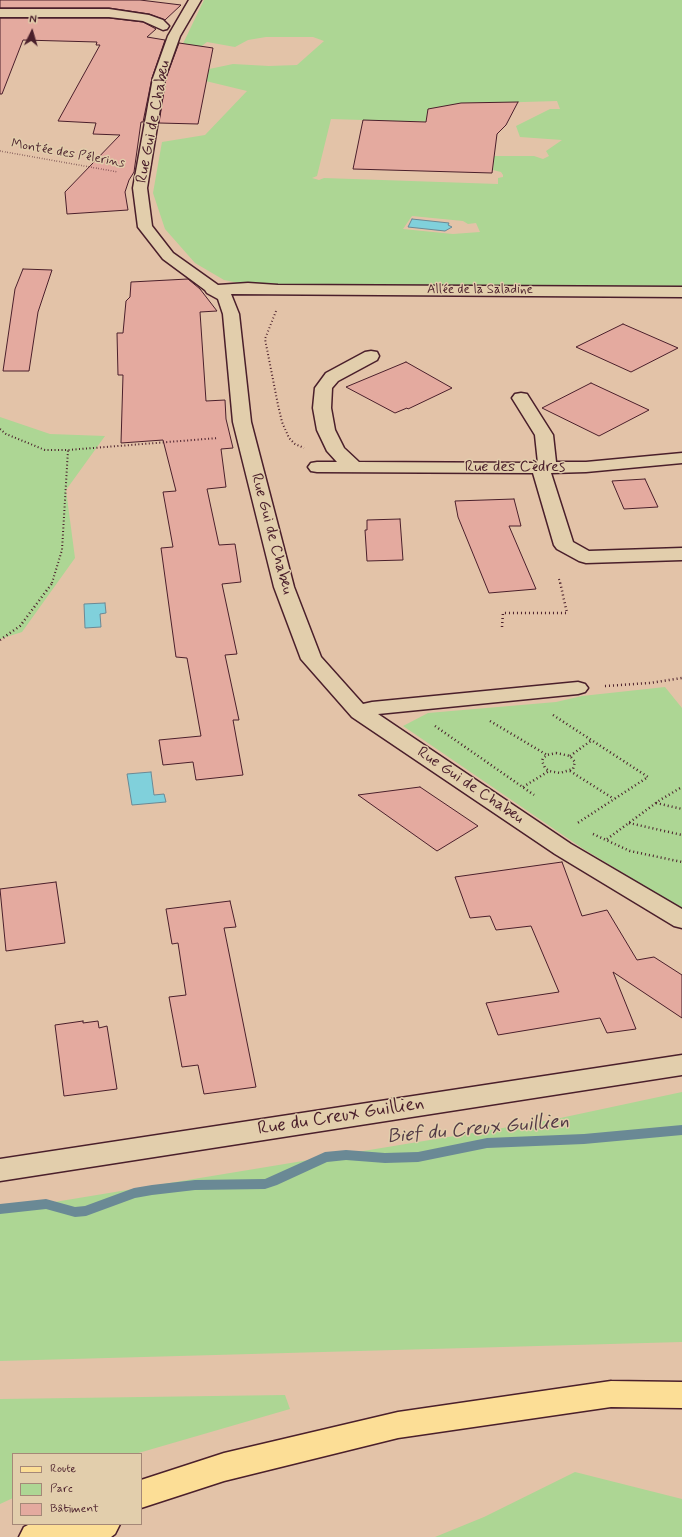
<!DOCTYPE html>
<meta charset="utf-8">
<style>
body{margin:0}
#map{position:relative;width:682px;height:1537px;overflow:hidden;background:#e3c3a8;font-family:Mynerve,sans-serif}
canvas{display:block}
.legend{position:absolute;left:12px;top:1453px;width:130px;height:72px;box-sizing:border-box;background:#e2ceac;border:1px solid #a58878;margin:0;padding:5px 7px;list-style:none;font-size:12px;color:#4a1f2b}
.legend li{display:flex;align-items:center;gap:8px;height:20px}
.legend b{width:20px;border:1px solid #a58878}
.north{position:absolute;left:12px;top:12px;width:40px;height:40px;-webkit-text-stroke:3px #e2ceac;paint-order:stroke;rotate:5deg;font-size:11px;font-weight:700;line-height:16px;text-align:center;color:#4a1f2b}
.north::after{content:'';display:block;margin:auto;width:14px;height:18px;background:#4a1f2b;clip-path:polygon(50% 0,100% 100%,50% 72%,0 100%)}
</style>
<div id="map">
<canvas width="682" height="1537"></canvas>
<ul class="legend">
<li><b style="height:5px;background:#fcde96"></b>Route</li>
<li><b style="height:11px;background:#add694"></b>Parc</li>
<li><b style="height:11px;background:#e4aa9f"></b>Bâtiment</li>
</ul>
<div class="north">N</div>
</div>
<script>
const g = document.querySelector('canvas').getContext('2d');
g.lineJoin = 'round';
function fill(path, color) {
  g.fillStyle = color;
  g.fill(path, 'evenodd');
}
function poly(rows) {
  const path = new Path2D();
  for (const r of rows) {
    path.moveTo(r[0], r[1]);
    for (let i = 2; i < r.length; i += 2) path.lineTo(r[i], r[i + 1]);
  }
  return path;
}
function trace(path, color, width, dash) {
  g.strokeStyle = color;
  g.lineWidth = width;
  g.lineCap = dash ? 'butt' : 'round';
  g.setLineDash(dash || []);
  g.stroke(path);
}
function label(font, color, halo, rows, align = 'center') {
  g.font = font + ' Mynerve,sans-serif';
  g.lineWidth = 3;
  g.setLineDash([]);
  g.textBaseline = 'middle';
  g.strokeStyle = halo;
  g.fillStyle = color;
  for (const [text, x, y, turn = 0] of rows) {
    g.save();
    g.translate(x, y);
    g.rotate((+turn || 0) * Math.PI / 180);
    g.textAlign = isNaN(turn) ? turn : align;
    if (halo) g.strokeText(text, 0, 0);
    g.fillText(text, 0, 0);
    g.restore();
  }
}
fill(poly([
 [204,0,682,0,682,286,254,286,224,280,195,263,165,229,153,193,162,142,205,135,247,91,185,76,195,72,233,64,269,66,297,65,324,41,313,37,266,37,248,40,235,47,207,42,194,52,177,56],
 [557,101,560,109,550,109,516,126,520,137,562,140,546,151,549,156,543,159,534,156,494,156,493,170,501,172,503,175,503,177,498,178,498,184,324,178,319,180,312,178,317,176,331,119,426,122,428,109,458,104],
 [412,216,463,221,468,224,476,223,480,232,453,234,403,229],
 [0,417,50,434,105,436,66,490,75,558,22,632,0,639],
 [665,687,682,708,682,909,582,848,403,726,428,713,556,702,582,696],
 [682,1092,682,1342,0,1361,0,1211,551,1120],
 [285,1395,290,1409,135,1454,13,1454,13,1498,0,1504,0,1399],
 [575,1472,682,1499,682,1537,435,1537,484,1517]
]), '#add694');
const water = poly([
 [412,219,449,223,448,225,452,227,445,231,408,227,412,219],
 [105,603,106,613,100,614,101,627,85,628,84,604,105,603],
 [151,772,154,795,164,794,166,802,132,805,127,774,151,772]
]);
fill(water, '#80d0db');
trace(water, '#6a8995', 1);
fill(poly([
 [682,1125,682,1135,584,1144,487,1148,418,1162,385,1163,346,1160,327,1162,277,1185,265,1189,195,1190,152,1195,135,1198,86,1216,75,1217,46,1209,0,1214,0,1204,46,1199,75,1207,85,1206,134,1188,152,1185,195,1180,265,1179,325,1152,346,1150,385,1153,418,1152,487,1138,584,1134,682,1125]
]), '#6a8995');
const building = poly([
 [0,0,140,0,181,5,165,20,149,14,109,8,0,8,0,0],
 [0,18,109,18,143,22,156,29,147,37,165,40,152,78,143,122,141,122,134,172,129,180,125,192,128,210,67,214,65,192,120,135,93,134,96,123,58,121,100,45,96,45,97,42,23,40,2,94,0,94,0,18],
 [179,43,213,48,198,124,159,123,166,78,179,43],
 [518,102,506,125,497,134,492,173,353,169,363,120,426,122,428,109,461,103,518,102],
 [23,269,52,270,38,312,29,371,3,371,15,289,23,269],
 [188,279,200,289,217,311,200,312,206,401,225,400,226,419,233,448,221,449,226,487,207,489,219,545,235,544,241,582,222,584,237,654,225,655,239,720,233,720,243,775,196,780,193,762,163,765,159,740,201,736,187,658,176,657,161,548,173,547,163,492,176,491,163,440,121,443,123,375,118,375,117,333,123,333,126,301,130,297,131,282,188,279],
 [623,324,678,348,631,372,576,347,623,324],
 [406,362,452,388,408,409,407,408,395,413,346,387,406,362],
 [591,383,649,410,599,436,542,408,591,383],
 [645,479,658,507,624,509,612,481,645,479],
 [514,499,521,526,509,526,536,589,489,593,458,517,455,501,514,499],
 [400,519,403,560,367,561,365,530,367,530,367,520,400,519],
 [420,787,478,826,437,851,358,795,420,787],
 [562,862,582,916,607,910,637,960,654,957,682,975,682,1018,613,972,636,1029,607,1033,600,1018,498,1035,486,1003,559,992,531,926,496,930,490,916,470,918,455,877,562,862],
 [56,882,65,943,6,951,0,889,56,882],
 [230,901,236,927,224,928,256,1087,204,1094,198,1065,182,1067,169,997,186,995,178,943,172,944,166,909,230,901],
 [83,1021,83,1023,98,1021,99,1028,107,1026,117,1089,64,1096,55,1025,83,1021]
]);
fill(building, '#e4aa9f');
trace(building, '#4a1f2b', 1);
const minor = poly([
 [189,0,201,0,180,36,165,78,147,188,152,226,173,253,218,285,248,283,278,285,682,287,682,297,231,294,239,314,251,422,294,587,321,657,363,704,372,702,578,682,585,684,588,688,585,692,578,694,378,714,571,844,682,909,682,928,674,926,555,854,352,717,301,659,274,587,233,422,223,314,218,299,207,293,205,290,163,259,138,227,133,188,153,78,168,36,189,0],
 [0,9,109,9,149,15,163,20,169,26,167,29,163,30,143,21,109,17,0,17,0,9],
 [371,351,377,352,379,356,377,360,338,381,332,388,331,408,335,430,344,448,359,462,538,463,535,435,512,398,515,394,521,393,527,394,553,435,556,462,586,462,682,453,682,463,586,472,551,473,573,542,589,551,682,548,682,560,586,563,579,561,557,549,554,545,533,473,317,472,311,471,308,467,311,463,317,462,337,462,327,451,317,430,313,408,315,388,326,373,365,352,371,351],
 [682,1055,682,1075,0,1181,0,1159,682,1055]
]);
const major = poly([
 [611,1381,682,1382,682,1408,611,1407,398,1438,224,1481,141,1508,141,1480,224,1453,398,1412,611,1381],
 [30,1524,120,1524,115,1534,111,1537,19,1537,24,1527,30,1524]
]);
trace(minor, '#4a1f2b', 3);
trace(major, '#4a1f2b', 3);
trace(poly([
 [0,151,118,172]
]), '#4a1f2b', 1.5, [0.5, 2]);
trace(poly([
 [276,311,265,339,278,405,282,422,289,438,295,444,304,448],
 [0,429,6,434,45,450,68,450,218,438],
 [559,579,560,583],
 [52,583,62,550,68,450]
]), '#4a1f2b', 2, [1, 2.5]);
trace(poly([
 [502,627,503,613,567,613,560,582],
 [0,640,20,626,53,582],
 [605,686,650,683,682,678],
 [553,715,648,777,576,824],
 [490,721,547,755],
 [435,726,534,795],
 [556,753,570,756,575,762,573,769,560,773,549,771,545,768,542,761,543,758,547,755,556,753],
 [570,756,592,740],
 [570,771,614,799],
 [523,787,549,771],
 [656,803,682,809],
 [629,823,682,835],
 [593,834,630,851,682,862],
 [607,839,660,800,682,787]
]), '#4a1f2b', 2.5, [1, 3]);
fill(minor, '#e2ceac');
fill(major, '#fcde96');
label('13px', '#4a1f2b', '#e2ceac', [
 ["Montée des Pélerins",68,154,10],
 ["Allée de la Saladine",480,290]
]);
label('16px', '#4a1f2b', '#e2ceac', [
 ["Rue Gui de Chabeu",154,122,-79],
 ["Rue des Cèdres",515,468],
 ["Rue Gui de Chabeu",271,534,75],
 ["Rue Gui de Chabeu",470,786,34]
]);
label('19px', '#4a1f2b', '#e2ceac', [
 ["Rue du Creux Guillien",341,1117,-9]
]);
label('italic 20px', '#523a45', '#e2ceac', [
 ["Bief du Creux Guillien",478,1130,-5]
]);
</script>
